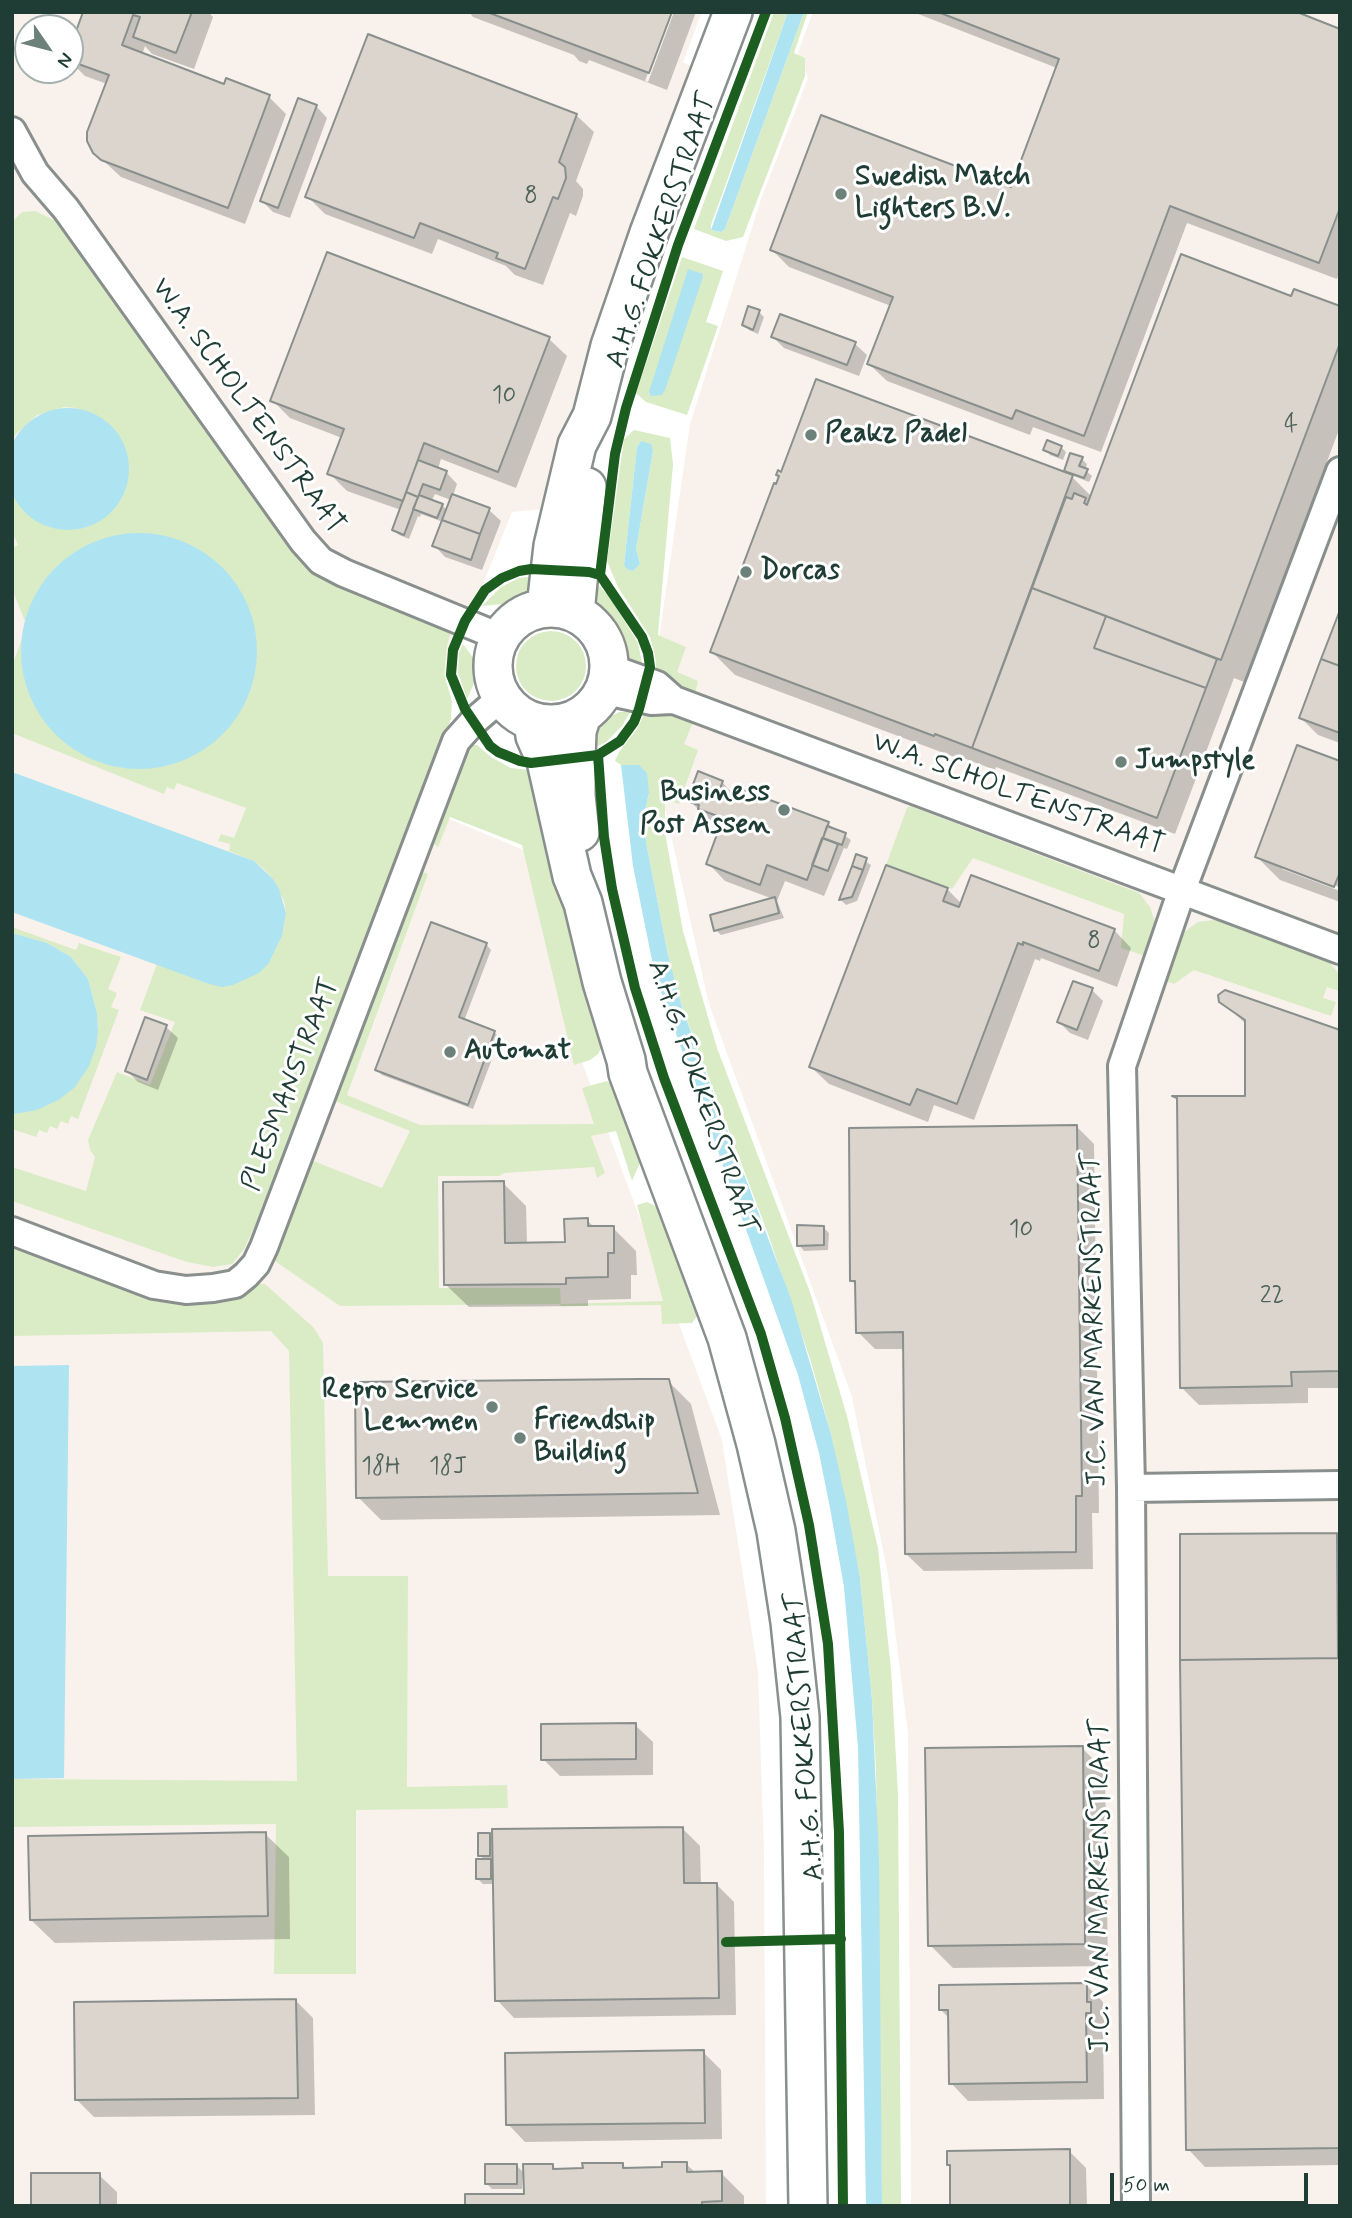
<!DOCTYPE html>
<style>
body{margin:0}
#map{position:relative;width:1352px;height:2218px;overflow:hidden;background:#fff;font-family:Mynerve,sans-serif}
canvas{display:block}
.frame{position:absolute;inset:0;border:14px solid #1f3d34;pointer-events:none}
.north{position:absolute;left:14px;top:14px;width:70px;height:70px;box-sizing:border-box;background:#fff;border:2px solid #a5b1ae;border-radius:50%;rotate:125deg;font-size:19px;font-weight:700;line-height:28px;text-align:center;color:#1f3d34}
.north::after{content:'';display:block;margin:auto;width:24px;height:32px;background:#6d817b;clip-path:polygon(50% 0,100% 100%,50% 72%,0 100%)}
.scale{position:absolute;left:1110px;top:2173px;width:198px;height:32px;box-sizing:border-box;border:4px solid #1f3d34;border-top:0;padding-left:9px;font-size:21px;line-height:24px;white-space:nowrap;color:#1f3d34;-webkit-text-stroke:5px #fff;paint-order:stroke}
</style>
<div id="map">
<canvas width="1352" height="2218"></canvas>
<div class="frame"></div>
<div class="north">N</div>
<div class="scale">50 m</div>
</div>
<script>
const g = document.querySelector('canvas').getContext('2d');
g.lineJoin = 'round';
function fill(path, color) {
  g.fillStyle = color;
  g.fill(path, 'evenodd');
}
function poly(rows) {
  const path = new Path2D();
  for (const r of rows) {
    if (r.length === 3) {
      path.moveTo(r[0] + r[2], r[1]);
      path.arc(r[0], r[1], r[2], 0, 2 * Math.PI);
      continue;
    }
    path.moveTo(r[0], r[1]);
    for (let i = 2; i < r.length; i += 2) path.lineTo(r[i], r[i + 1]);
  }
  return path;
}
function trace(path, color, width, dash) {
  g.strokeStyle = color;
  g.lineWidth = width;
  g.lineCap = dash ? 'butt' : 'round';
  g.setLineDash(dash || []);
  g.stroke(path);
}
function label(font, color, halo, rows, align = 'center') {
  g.font = font + ' Mynerve,sans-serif';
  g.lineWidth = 6;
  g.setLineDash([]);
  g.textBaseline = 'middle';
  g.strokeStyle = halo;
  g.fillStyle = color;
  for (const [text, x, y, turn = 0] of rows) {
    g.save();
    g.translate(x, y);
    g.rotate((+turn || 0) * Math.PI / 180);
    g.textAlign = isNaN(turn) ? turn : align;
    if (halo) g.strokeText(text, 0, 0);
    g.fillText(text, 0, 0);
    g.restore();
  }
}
fill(poly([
 [12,12,702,12,683,62,695,68,556,508,512,512,397,797,526,851,562,1008,722,1440,758,1672,764,1854,766,2206,12,2206],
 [28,28,70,28,70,70,28,70],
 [813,12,1340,12,1340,2206,911,2206,908,1733,888,1575,852,1397,709,1004,664,804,659,638,690,424,761,199,808,78,798,52]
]), '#f9f2ec');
fill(poly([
 [774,12,788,12,711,225,711,230,721,232,725,229,804,12,808,12,794,53,805,58,805,76,743,237,726,241,694,229],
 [35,211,56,221,296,551,451,632,447,646,444,674,452,701,451,719,257,1221,244,1249,232,1264,213,1267,187,1262,12,1201,12,1167,86,1191,95,1157,90,1150,88,1140,117,1072,150,1085,175,1022,140,1010,157,964,209,984,269,963,282,936,286,913,284,901,273,879,264,869,254,861,229,851,230,844,218,841,221,834,234,838,246,808,177,783,174,790,167,787,164,794,12,733,12,666,22,639,22,659,64,742,86,756,123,768,248,696,257,659,32,602,25,621,12,589,12,548,18,545,12,532,12,499,77,408,64,407,37,415,16,434,12,441,12,222,22,212],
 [682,257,723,271,706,322,718,326,687,415,646,402,636,393],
 [634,430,670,438,673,464,658,635,686,647,677,672,698,681,695,693,660,680,657,677,655,655,650,637,618,587,607,561,624,439],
 [641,441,653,451,636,549,640,564,633,571,628,570,624,564,637,447],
 [536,576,528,590,519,598,504,604,482,606,501,587,519,578],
 [593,580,609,596,638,643,643,668,634,663,628,656,609,619,600,608,595,595],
 [551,666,35],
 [463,644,474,659,476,668,476,679,467,699,458,673,459,652],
 [660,710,693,722,684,744,698,750,679,804,665,799,665,833,683,931,717,1048,811,1295,847,1416,878,1548,891,1669,898,1794,901,2206,882,2206,876,1771,872,1699,860,1578,831,1434,811,1362,768,1234,682,1007,668,955,646,842,644,815,649,793,638,765,621,765,615,761,619,752,637,729,645,713],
 [619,712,630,712,622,726,606,742,588,751,593,731,599,723],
 [467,745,477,745,491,757,511,768,531,770,603,1045,598,1054,590,1060,574,1065,522,845,450,817,438,847,429,839],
 [910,806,1139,893,1150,907,1155,922,1154,932,1145,956,1121,948,1124,914,973,858,952,889,886,865,907,808],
 [422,872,428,874,347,1095,420,1125,594,1124,582,1088,607,1081,619,1090,641,1160,632,1181,616,1131,591,1136,605,1173,597,1178,594,1167,504,1173,499,1176,438,1176,439,1288,560,1288,561,1304,663,1301,637,1205,647,1202,663,1210,699,1313,692,1323,662,1324,661,1305,561,1306,560,1304,340,1306,272,1259,311,1160,382,1188,410,1131,332,1100,416,873],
 [1214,920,1227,923,1330,963,1340,975,1339,991,1327,987,1323,998,1336,1002,1331,1016,1194,970,1174,984,1163,980,1183,933,1198,922],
 [12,927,76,950,79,943,121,957,108,989,117,993,111,1007,119,1010,78,1119,71,1116,68,1124,61,1121,57,1129,50,1126,47,1133,39,1130,36,1137,12,1129,12,1114,98,1030,97,1013,88,979,71,957,47,943,12,933],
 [12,1247,151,1299,192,1303,216,1300,255,1283,265,1284,314,1328,323,1343,328,1576,408,1576,407,1787,507,1785,508,1808,356,1810,356,1974,274,1974,276,1824,12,1827,12,1779,297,1781,289,1351,271,1331,12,1336]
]), '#daecc5');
fill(poly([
 [788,12,804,12,725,229,721,232,711,230],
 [688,269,703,274,702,280,665,390,662,395,651,396,649,392],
 [68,469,61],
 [641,441,651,444,653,451,636,549,640,564,633,571,628,570,624,565,637,447],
 [139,651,118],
 [621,765,639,765,647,773,649,793,644,815,646,842,668,955,682,1007,701,1060,791,1299,831,1434,847,1506,860,1578,872,1699,879,1859,882,2206,866,2206,858,1747,844,1587,830,1508,819,1453,798,1375,655,975,633,866],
 [12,772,254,861,273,879,279,889,286,913,282,936,269,963,259,973,233,985,222,987,209,984,12,912],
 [12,933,47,943,71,957,88,979,97,1013,98,1030,96,1047,89,1066,75,1087,60,1099,37,1110,14,1114,12,1114],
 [69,1365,64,1778,12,1779,12,1366]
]), '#aee3f1');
fill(poly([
 [85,12,208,12,213,17,194,69,152,54,145,46,142,55,225,86,269,97,286,114,245,224,121,177,94,152,107,84,85,76,70,61,70,53],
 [469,12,671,12,645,81,648,82,674,12,696,12,667,90,589,60,587,64,579,61,574,55,473,17],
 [913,12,1292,12,1340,31,1340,270,1337,279,1187,223,1101,452,1033,427,1030,435,887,381,869,364,891,306,789,267,772,250,1012,189,1057,68],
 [316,106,327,118,290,218,273,212,262,201],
 [576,115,594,132,576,181,583,189,583,196,576,216,570,213,543,285,515,275,506,266,438,239,432,254,325,214,307,196],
 [1292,298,1340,308,1340,427,1244,682,1234,678,1175,834,996,767,995,770,958,756,957,758,735,675,712,652,1072,477,1092,497],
 [759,312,764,317,758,334,749,330,744,325],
 [773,337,855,344,867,355,859,376,784,348],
 [549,339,567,356,516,488,441,459,438,469,446,472,457,484,453,496,489,510,501,521,482,570,445,557,434,545,443,522,421,514,420,517,418,516,409,539,399,535,394,530,401,510,347,491,329,473,342,438,290,418,272,400],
 [435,494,451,500,447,510,442,505,431,502],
 [1061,447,1066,452,1063,460,1050,455,1045,449],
 [1082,459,1087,464,1085,470,1092,476,1089,482,1071,475,1066,470],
 [1340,615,1340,743,1318,735,1301,718],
 [1340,763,1340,887,1282,866,1282,869,1340,891,1340,902,1280,880,1257,857],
 [722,782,734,795,828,824,851,840,847,849,844,848,824,896,785,881,777,901,784,918,721,935,716,930,773,899,725,881,708,863,721,828,707,818,689,800],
 [857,856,871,865,857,901,846,905,841,900],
 [947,889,962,904,1114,930,1131,948,1117,987,1041,958,1040,961,1035,959,974,1120,934,1105,928,1122,829,1084,811,1067],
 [486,944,491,950,464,1021,494,1032,500,1038,473,1109,382,1075,377,1070],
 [1092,990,1103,1001,1088,1040,1070,1033,1059,1022],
 [1222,1002,1340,1032,1340,1388,1308,1388,1308,1403,1199,1405,1182,1388,1247,1098,1247,1025],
 [146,1019,166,1027,178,1038,158,1090,138,1082,127,1071],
 [1077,1127,1094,1144,1099,1513,1092,1513,1093,1569,924,1571,906,1554,905,1349,875,1349,858,1332,857,1286,852,1281],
 [503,1183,526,1206,527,1244,566,1244,587,1220,595,1228,613,1228,636,1251,637,1275,631,1275,631,1299,588,1300,588,1306,469,1307,445,1284],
 [824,1228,829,1233,828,1250,804,1251,799,1245],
 [668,1381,691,1404,720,1515,381,1520,358,1497],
 [1336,1535,1340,1538,1340,2165,1205,2167,1188,2149,1181,1536],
 [635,1725,653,1742,653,1775,560,1776,543,1759],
 [1082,1748,1105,1771,1108,1966,953,1968,930,1945],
 [683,1829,700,1846,701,1885,717,1885,734,1902,736,2015,514,2018,497,2000,495,1884,483,1884,478,1879,485,1861,480,1855,489,1835,494,1840],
 [265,1834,289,1857,290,1939,55,1943,31,1920],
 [1086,1985,1103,2002,1103,2017,1108,2021,1107,2030,1103,2030,1104,2099,968,2101,951,2083,950,2019,941,2010],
 [296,2001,313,2018,315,2115,94,2117,77,2100],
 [703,2052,721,2070,722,2139,525,2142,508,2124],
 [1069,2151,1086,2168,1087,2206,952,2206,952,2167,949,2165],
 [622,2164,627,2169,664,2169,686,2164,696,2173,721,2173,744,2196,744,2206,467,2206,526,2196,553,2166,557,2171],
 [517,2166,523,2172,522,2189,492,2189,486,2183],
 [99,2175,117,2192,117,2206,32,2206]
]), '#0003');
const building = poly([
 [83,12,192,12,176,53,133,37,140,17,133,15,122,45,224,84,226,78,270,95,228,208,101,160,93,153,87,141,87,132,109,75,70,61,70,48,83,12],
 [487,12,672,12,649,73,487,12],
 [938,12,1297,12,1340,29,1340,208,1319,263,1170,206,1084,436,1016,410,1012,419,867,364,893,297,770,250,821,115,1011,187,1059,59,938,12],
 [368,34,577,114,559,162,565,167,566,178,558,199,553,197,525,269,496,258,498,253,420,223,414,238,305,197,368,34],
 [298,98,317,105,278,208,260,201,298,98],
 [327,252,550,337,498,472,424,443,403,501,327,474,344,429,270,401,327,252],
 [1181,254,1291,296,1294,289,1340,306,1340,343,1221,660,1032,588,1066,497,1072,499,1074,493,1086,498,1084,503,1087,505,1181,254],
 [748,306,760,310,753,330,742,325,748,306],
 [780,314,856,342,847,365,771,337,780,314],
 [816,379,1073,475,972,748,935,734,934,736,710,652,774,483,776,484,779,476,776,475,778,470,781,472,816,379],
 [1047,440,1062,446,1058,456,1043,450,1047,440],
 [1070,453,1083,457,1079,466,1088,469,1084,478,1064,471,1070,453],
 [418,460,447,471,440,490,423,484,418,497,406,492,418,460],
 [406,492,418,497,404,535,392,530,406,492],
 [452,494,490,508,480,534,442,520,452,494],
 [419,495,443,504,437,518,413,509,419,495],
 [442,520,480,534,471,560,432,546,442,520],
 [1032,588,1106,616,1094,648,1206,688,1157,818,972,748,1032,588],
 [1340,610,1340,666,1321,659,1340,610],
 [1106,616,1217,659,1206,688,1094,648,1106,616],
 [1321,659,1340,666,1340,733,1299,718,1321,659],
 [1297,745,1340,761,1340,872,1334,887,1255,857,1297,745],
 [698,771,723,781,717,796,730,801,735,787,829,822,807,880,767,865,760,885,706,864,723,818,698,809,699,805,687,801,698,771],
 [827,826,846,833,842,845,823,838,827,826],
 [822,838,838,844,828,871,812,865,822,838],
 [856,854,867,858,863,870,852,866,856,854],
 [886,865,948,888,943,901,959,907,971,875,1115,929,1099,971,1023,942,1023,945,1018,943,957,1104,917,1089,910,1105,809,1067,886,865],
 [852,866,863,870,852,897,839,900,852,866],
 [775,897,779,913,714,931,710,915,775,897],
 [431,922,487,943,459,1017,495,1031,468,1105,375,1070,431,922],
 [1073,981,1093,988,1077,1030,1057,1022,1073,981],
 [1225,990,1340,1030,1340,1371,1291,1372,1292,1386,1180,1388,1177,1098,1172,1096,1245,1096,1245,1020,1219,1002,1218,995,1225,990],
 [145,1017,167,1025,147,1080,125,1071,145,1017],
 [1077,1125,1082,1496,1076,1496,1076,1552,905,1554,903,1332,856,1333,855,1281,850,1281,849,1128,1077,1125],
 [504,1181,505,1243,565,1242,564,1219,588,1218,588,1226,614,1226,614,1253,608,1253,608,1277,566,1278,566,1284,444,1285,443,1182,504,1181],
 [797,1225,824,1226,824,1245,797,1246,797,1225],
 [640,1379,669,1379,698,1493,356,1498,355,1382,640,1379],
 [1337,1533,1338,1658,1180,1660,1180,1534,1337,1533],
 [1339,1658,1340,2148,1186,2150,1180,1660,1339,1658],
 [636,1723,636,1759,541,1760,541,1724,636,1723],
 [1083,1746,1085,1944,928,1946,925,1748,1083,1746],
 [683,1827,684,1883,717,1883,719,1998,495,2001,492,1829,683,1827],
 [266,1832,268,1916,30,1920,28,1836,266,1832],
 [478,1833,490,1833,490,1856,478,1856,478,1833],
 [476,1859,491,1859,491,1879,476,1879,476,1859],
 [1087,1983,1087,2002,1091,2002,1091,2013,1086,2013,1087,2082,949,2084,948,2010,939,2010,939,1985,1087,1983],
 [296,1999,298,2098,75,2100,74,2002,296,1999],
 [704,2050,705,2123,506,2125,505,2053,704,2050],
 [1070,2149,1070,2206,950,2206,950,2165,947,2165,947,2151,1070,2149],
 [662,2162,687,2162,687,2172,722,2171,722,2201,702,2202,702,2206,465,2206,465,2194,524,2194,523,2164,553,2164,553,2169,583,2168,582,2163,623,2163,623,2168,662,2167,662,2162],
 [485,2164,517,2164,517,2184,485,2184,485,2164],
 [31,2173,100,2173,100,2206,31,2206,31,2173]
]);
fill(building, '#dcd5cd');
trace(building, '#898f8d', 2);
const street = poly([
 [12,131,35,173,66,209,303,541,321,561,344,573,500,637],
 [610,663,621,672,657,685,674,700,1340,950],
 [603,693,615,693,652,701,672,700],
 [12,1231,154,1285,186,1290,213,1288,235,1284,246,1275,256,1264,264,1247,456,741,473,722,501,698],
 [1131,1488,1340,1485],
 [1136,2206,1131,1488,1122,1066,1182,890,1340,471]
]);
const secondary = poly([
 [546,607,553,546,577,445,592,416,610,346,649,233,733,12],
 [551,666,58],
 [575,613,587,487],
 [533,722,535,736,546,761,572,876,583,903,602,982,626,1060,628,1073,727,1338,756,1444,776,1531,790,1622,800,1717,808,2206],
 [580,832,576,796,576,758,577,731,582,715]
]);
trace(street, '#898f8d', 32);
trace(secondary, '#898f8d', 42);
trace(street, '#fff', 26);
trace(secondary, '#fff', 37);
trace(poly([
 [766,12,678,245,626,408,615,454,600,575,642,637,648,653,650,667,639,709,634,722,620,741,598,755,604,837,612,889,635,988,664,1078,761,1334,785,1418,809,1525,828,1644,839,1832,843,2206],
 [598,755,531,763,520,761,498,752,490,746,465,709,451,675,453,650,465,621,485,590,502,578,519,571,531,569,589,572,600,575],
 [726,1942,841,1939]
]), '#1b5e20', 10);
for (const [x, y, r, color] of [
 [841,194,7,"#6d817b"],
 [811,435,7,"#6d817b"],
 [746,572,7,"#6d817b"],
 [1121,762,7,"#6d817b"],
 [784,810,7,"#6d817b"],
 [450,1052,7,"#6d817b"],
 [492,1407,7,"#6d817b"],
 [520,1438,7,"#6d817b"]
]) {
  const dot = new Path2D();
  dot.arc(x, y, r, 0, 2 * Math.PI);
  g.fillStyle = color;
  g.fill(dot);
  trace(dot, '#fff', 2.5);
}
label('24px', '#4e635a', null, [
 ["8",531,197],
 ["10",504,397],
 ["4",1291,426],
 ["8",1094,942],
 ["10",1021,1231],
 ["22",1272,1297],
 ["18H",381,1468],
 ["18J",448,1468]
]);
label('bold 28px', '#1f3d34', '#fff', [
 ["Swedish Match",855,178],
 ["Lighters B.V.",855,210],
 ["Peakz Padel",825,435],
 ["Dorcas",760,572],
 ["Jumpstyle",1135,762],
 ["Business",770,794,"right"],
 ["Post Assen",770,826,"right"],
 ["Automat",464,1052],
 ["Repro Service",478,1391,"right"],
 ["Lemmen",478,1423,"right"],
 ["Friendship",534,1422],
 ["Building",534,1454]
], 'left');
label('28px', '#1f3d34', '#fff', [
 ["A.H.G. FOKKERSTRAAT",663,231,-71],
 ["W.A. SCHOLTENSTRAAT",247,407,54],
 ["W.A. SCHOLTENSTRAAT",1018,795,20],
 ["PLESMANSTRAAT",292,1085,-69],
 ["A.H.G. FOKKERSTRAAT",701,1098,71],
 ["J.C. VAN MARKENSTRAAT",1096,1320,-91],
 ["A.H.G. FOKKERSTRAAT",806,1737,-94],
 ["J.C. VAN MARKENSTRAAT",1102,1886,-90]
]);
</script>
